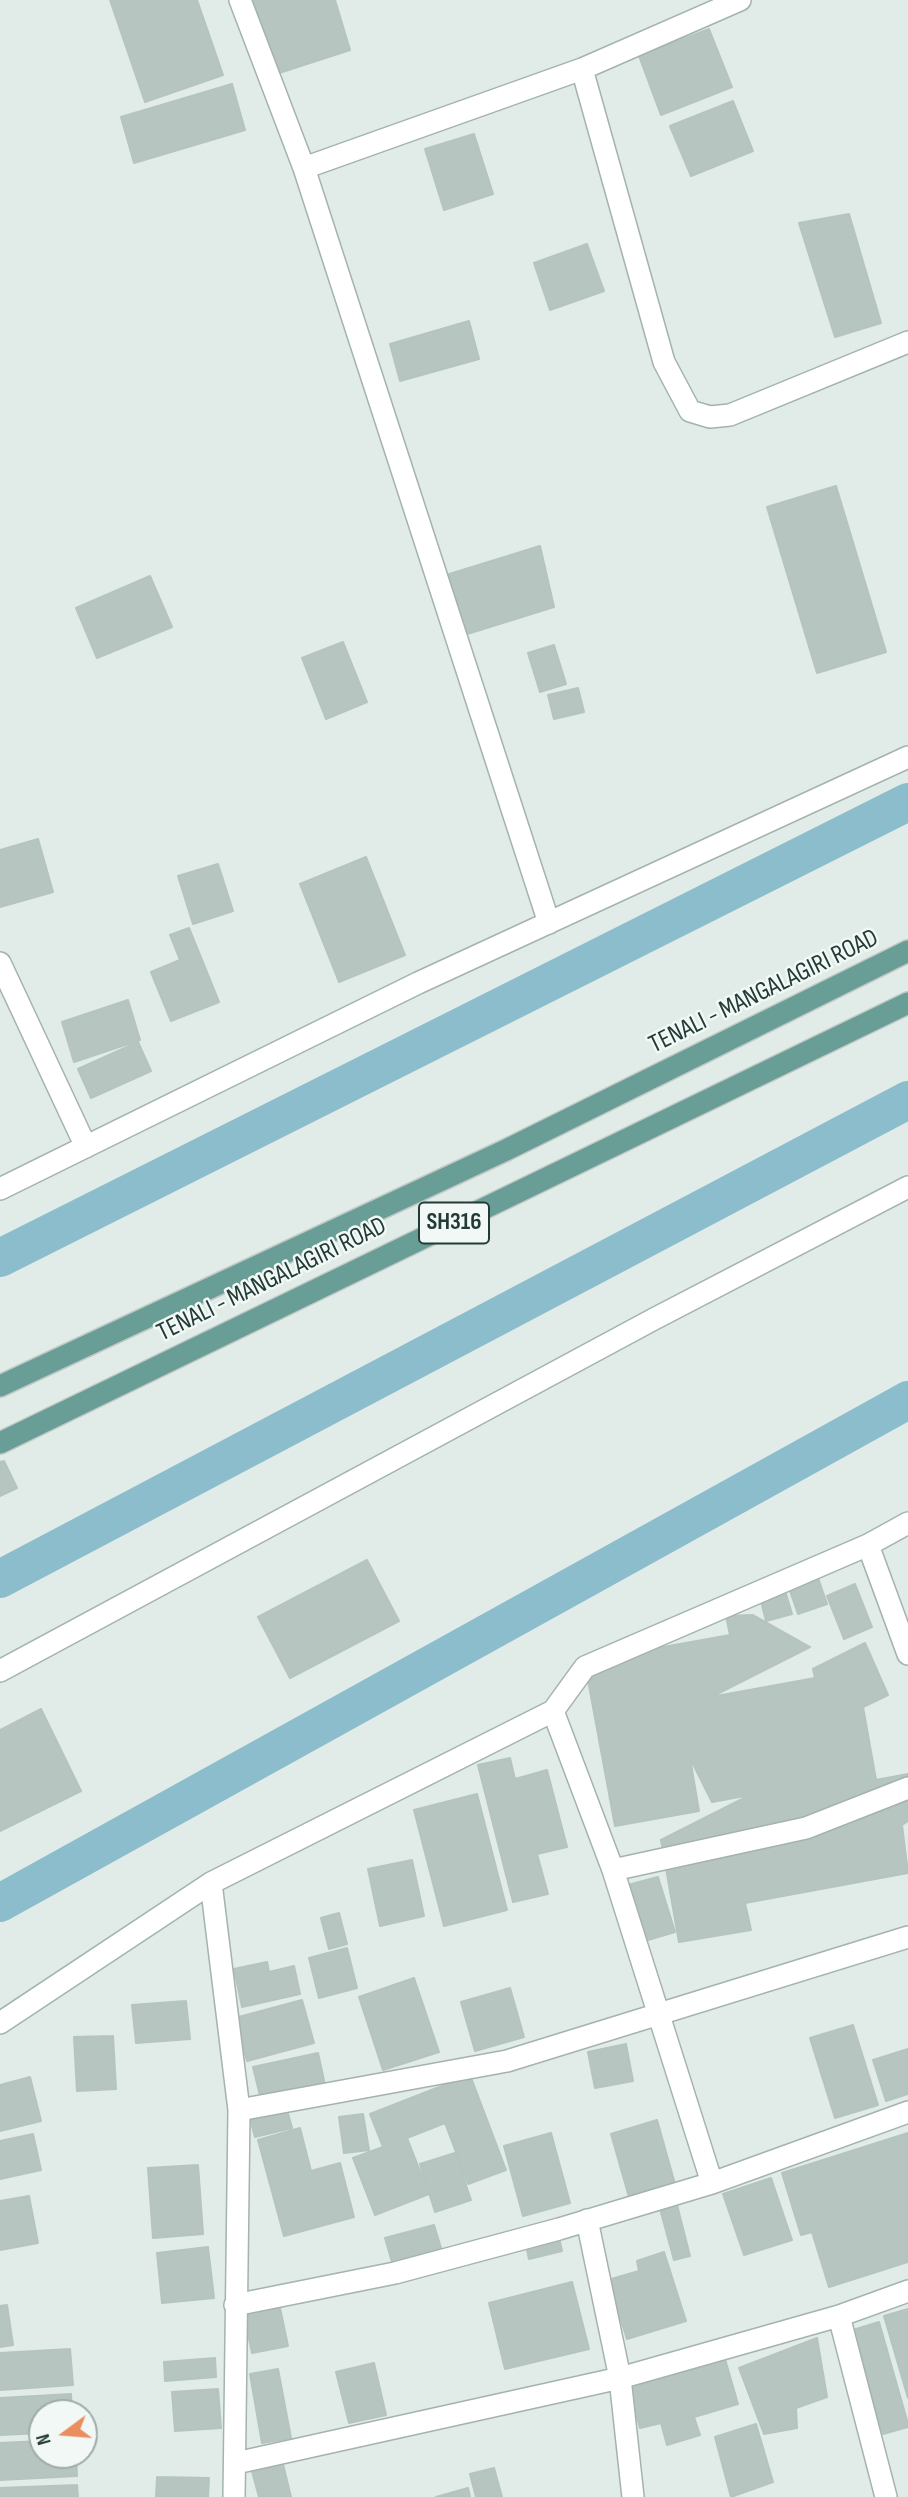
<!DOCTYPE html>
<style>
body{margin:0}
#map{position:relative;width:908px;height:2497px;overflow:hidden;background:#e1ebe7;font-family:"Sofia Sans Condensed",sans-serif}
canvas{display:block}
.north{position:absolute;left:28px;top:2399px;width:70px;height:70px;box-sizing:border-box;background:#f1f8f5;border:2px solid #9eaca9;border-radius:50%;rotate:254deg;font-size:19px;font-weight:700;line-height:28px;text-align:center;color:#223b36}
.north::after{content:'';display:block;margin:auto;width:24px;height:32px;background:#eb8e5f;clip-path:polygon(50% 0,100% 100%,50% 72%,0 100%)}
</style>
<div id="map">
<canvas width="908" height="2497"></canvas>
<div class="north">N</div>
</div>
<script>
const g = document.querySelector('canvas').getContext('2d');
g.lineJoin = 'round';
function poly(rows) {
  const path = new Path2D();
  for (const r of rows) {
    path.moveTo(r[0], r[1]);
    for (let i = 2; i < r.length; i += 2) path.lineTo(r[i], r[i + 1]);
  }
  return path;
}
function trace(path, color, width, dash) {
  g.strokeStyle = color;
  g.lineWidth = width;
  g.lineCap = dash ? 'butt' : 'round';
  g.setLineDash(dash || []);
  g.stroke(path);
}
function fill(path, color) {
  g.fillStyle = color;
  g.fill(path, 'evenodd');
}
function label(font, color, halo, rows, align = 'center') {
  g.font = font + ' "Sofia Sans Condensed",sans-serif';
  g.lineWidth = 5;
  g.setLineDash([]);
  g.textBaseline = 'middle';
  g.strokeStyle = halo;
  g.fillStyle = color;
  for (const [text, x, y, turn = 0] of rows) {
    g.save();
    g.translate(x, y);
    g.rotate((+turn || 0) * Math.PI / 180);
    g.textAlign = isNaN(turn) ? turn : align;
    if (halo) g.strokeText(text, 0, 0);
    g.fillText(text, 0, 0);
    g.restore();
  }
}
trace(poly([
 [0,1258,908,802],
 [0,1579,908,1100],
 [0,1903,908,1400]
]), '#8cbdcd', 38);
const building = poly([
 [110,0,197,0,223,75,145,102,110,0],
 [249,0,335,0,350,50,273,75,249,0],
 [709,29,732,87,661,115,639,56,709,29],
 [232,84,245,130,134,163,121,117,232,84],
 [733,101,753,151,691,176,670,126,733,101],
 [474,134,493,194,444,210,425,149,474,134],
 [849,214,881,323,835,337,799,223,849,214],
 [587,244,604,291,550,310,534,263,587,244],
 [469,321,479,359,400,381,390,344,469,321],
 [836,486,886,652,817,673,767,507,836,486],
 [540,546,554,607,464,635,443,576,540,546],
 [150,576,172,627,97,658,76,608,150,576],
 [343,642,367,702,326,719,302,658,343,642],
 [554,645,566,684,540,692,528,653,554,645],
 [578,688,584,712,554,719,548,695,578,688],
 [38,839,53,892,0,907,0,850,38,839],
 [366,857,405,955,339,982,300,884,366,857],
 [218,864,233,911,193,924,178,876,218,864],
 [189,928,219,1002,171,1021,151,972,180,960,170,935,189,928],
 [128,1000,140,1040,74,1062,62,1022,128,1000],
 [138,1042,151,1071,91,1098,78,1069,138,1042],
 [4,1461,17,1488,0,1496,0,1462,4,1461],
 [367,1560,399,1621,290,1678,258,1617,367,1560],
 [817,1575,827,1604,798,1614,788,1585,817,1575],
 [855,1584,872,1627,844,1639,827,1596,855,1584],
 [786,1594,792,1614,766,1621,761,1601,786,1594],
 [753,1615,810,1647,711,1697,815,1678,813,1669,865,1643,888,1695,863,1707,876,1780,908,1774,908,1821,902,1825,908,1873,745,1903,751,1930,679,1942,661,1840,750,1795,712,1802,690,1758,699,1811,615,1826,588,1680,647,1650,730,1635,726,1616,753,1615],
 [41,1709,81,1791,0,1831,0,1730,41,1709],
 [510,1758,515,1779,547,1770,567,1847,537,1854,548,1894,513,1902,478,1765,510,1758],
 [477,1794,507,1910,444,1926,414,1810,477,1794],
 [412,1860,424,1916,380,1926,368,1869,412,1860],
 [658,1877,675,1932,641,1942,624,1886,658,1877],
 [339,1913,347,1944,329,1949,321,1918,339,1913],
 [347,1948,357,1988,319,1998,309,1958,347,1948],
 [267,1962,269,1972,294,1966,300,1994,242,2007,234,1969,267,1962],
 [414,1978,439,2052,383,2070,359,1997,414,1978],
 [510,1988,524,2037,475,2051,461,2002,510,1988],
 [302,2000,314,2043,247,2061,235,2018,302,2000],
 [186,2001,190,2039,136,2043,132,2005,186,2001],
 [853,2025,878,2105,835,2118,810,2038,853,2025],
 [113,2036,116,2089,77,2091,74,2037,113,2036],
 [626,2044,633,2081,595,2088,588,2052,626,2044],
 [908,2049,908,2094,886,2101,873,2060,908,2049],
 [318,2053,325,2085,261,2100,253,2067,318,2053],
 [470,2075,506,2170,468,2184,445,2123,407,2138,429,2194,375,2215,353,2158,383,2147,370,2114,470,2075],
 [30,2077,41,2121,0,2131,0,2085,30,2077],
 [287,2110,292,2128,255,2137,250,2119,287,2110],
 [363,2114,369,2150,344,2153,339,2117,363,2114],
 [657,2120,675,2184,629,2197,611,2134,657,2120],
 [300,2128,311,2171,340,2163,354,2217,284,2236,258,2140,300,2128],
 [551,2133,570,2203,523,2216,504,2146,551,2133],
 [908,2133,908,2262,829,2287,812,2232,801,2235,782,2173,908,2133],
 [33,2134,41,2170,0,2179,0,2141,33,2134],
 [455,2153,471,2200,435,2212,420,2164,455,2153],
 [198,2165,203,2234,153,2238,148,2168,198,2165],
 [771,2178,792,2240,744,2255,723,2194,771,2178],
 [29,2196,38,2243,0,2250,0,2201,29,2196],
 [677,2205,690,2256,674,2260,660,2209,677,2205],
 [434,2225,441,2248,392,2262,385,2238,434,2225],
 [558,2233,562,2251,529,2259,525,2241,558,2233],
 [208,2247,214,2298,162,2303,157,2253,208,2247],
 [664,2252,686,2321,627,2339,608,2280,639,2271,637,2261,664,2252],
 [572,2282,589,2349,505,2369,489,2303,572,2282],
 [279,2303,288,2346,252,2353,243,2310,279,2303],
 [7,2305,13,2345,0,2347,0,2306,7,2305],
 [908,2309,908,2398,884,2316,908,2309],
 [879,2322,908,2424,908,2427,883,2434,853,2330,879,2322],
 [817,2338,827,2397,796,2408,797,2428,764,2434,739,2368,817,2338],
 [70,2349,73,2385,0,2390,0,2353,70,2349],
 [723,2352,738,2404,694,2417,700,2435,667,2445,661,2423,640,2428,626,2379,723,2352],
 [215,2358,216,2377,165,2381,164,2362,215,2358],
 [374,2363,386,2415,349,2423,336,2372,374,2363],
 [278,2369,291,2438,262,2443,250,2374,278,2369],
 [218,2389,221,2428,175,2431,172,2392,218,2389],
 [71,2394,72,2413,42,2413,42,2433,0,2435,0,2398,71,2394],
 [756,2424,773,2482,731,2497,715,2437,756,2424],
 [42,2441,42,2455,76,2455,77,2476,0,2480,0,2443,42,2441],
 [281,2456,291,2497,259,2497,250,2464,281,2456],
 [494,2468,502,2497,476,2497,470,2474,494,2468],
 [157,2477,209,2478,208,2497,156,2497,157,2477],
 [77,2485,78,2497,0,2497,0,2488,77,2485],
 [468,2488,470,2497,436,2497,468,2488]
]);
fill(building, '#b7c5c1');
trace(building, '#b4c4bf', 2);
const minor = poly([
 [240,0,304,168,549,923],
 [582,69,664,362,690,411,710,417,730,415,908,342],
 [304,168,582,69,740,0],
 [0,963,86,1147],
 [0,1189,418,983,908,757],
 [868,1545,908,1654],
 [0,1671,654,1319,908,1187],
 [553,1711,613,1870,712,2183],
 [613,1870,806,1828,908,1788],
 [211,1883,239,2110,234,2497],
 [0,2023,211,1883,553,1711,585,1667,868,1545,908,1523],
 [239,2110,507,2061,908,1937],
 [587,2220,620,2378,633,2497],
 [235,2305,395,2273,559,2229,712,2183,908,2112],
 [839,2316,886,2497],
 [236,2463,620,2378,839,2316,908,2291]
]);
const major = poly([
 [0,1386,506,1150,908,951],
 [0,1443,908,1003]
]);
trace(minor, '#a4b3ae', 24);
trace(major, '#c1c8c7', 24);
trace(minor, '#fff', 21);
trace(major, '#689e95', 21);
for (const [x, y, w] of [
 [454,1223,70]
]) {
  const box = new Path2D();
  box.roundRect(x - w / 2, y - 20.5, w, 41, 5);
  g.fillStyle = '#f1f8f5';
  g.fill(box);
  trace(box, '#223b36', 2);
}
label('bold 24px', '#223b36', null, [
 ["SH316",454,1223]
]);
label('26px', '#223b36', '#f1f8f5', [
 ["TENALI - MANGALAGIRI ROAD",764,992,-26],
 ["TENALI - MANGALAGIRI ROAD",272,1280,-26]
]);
</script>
